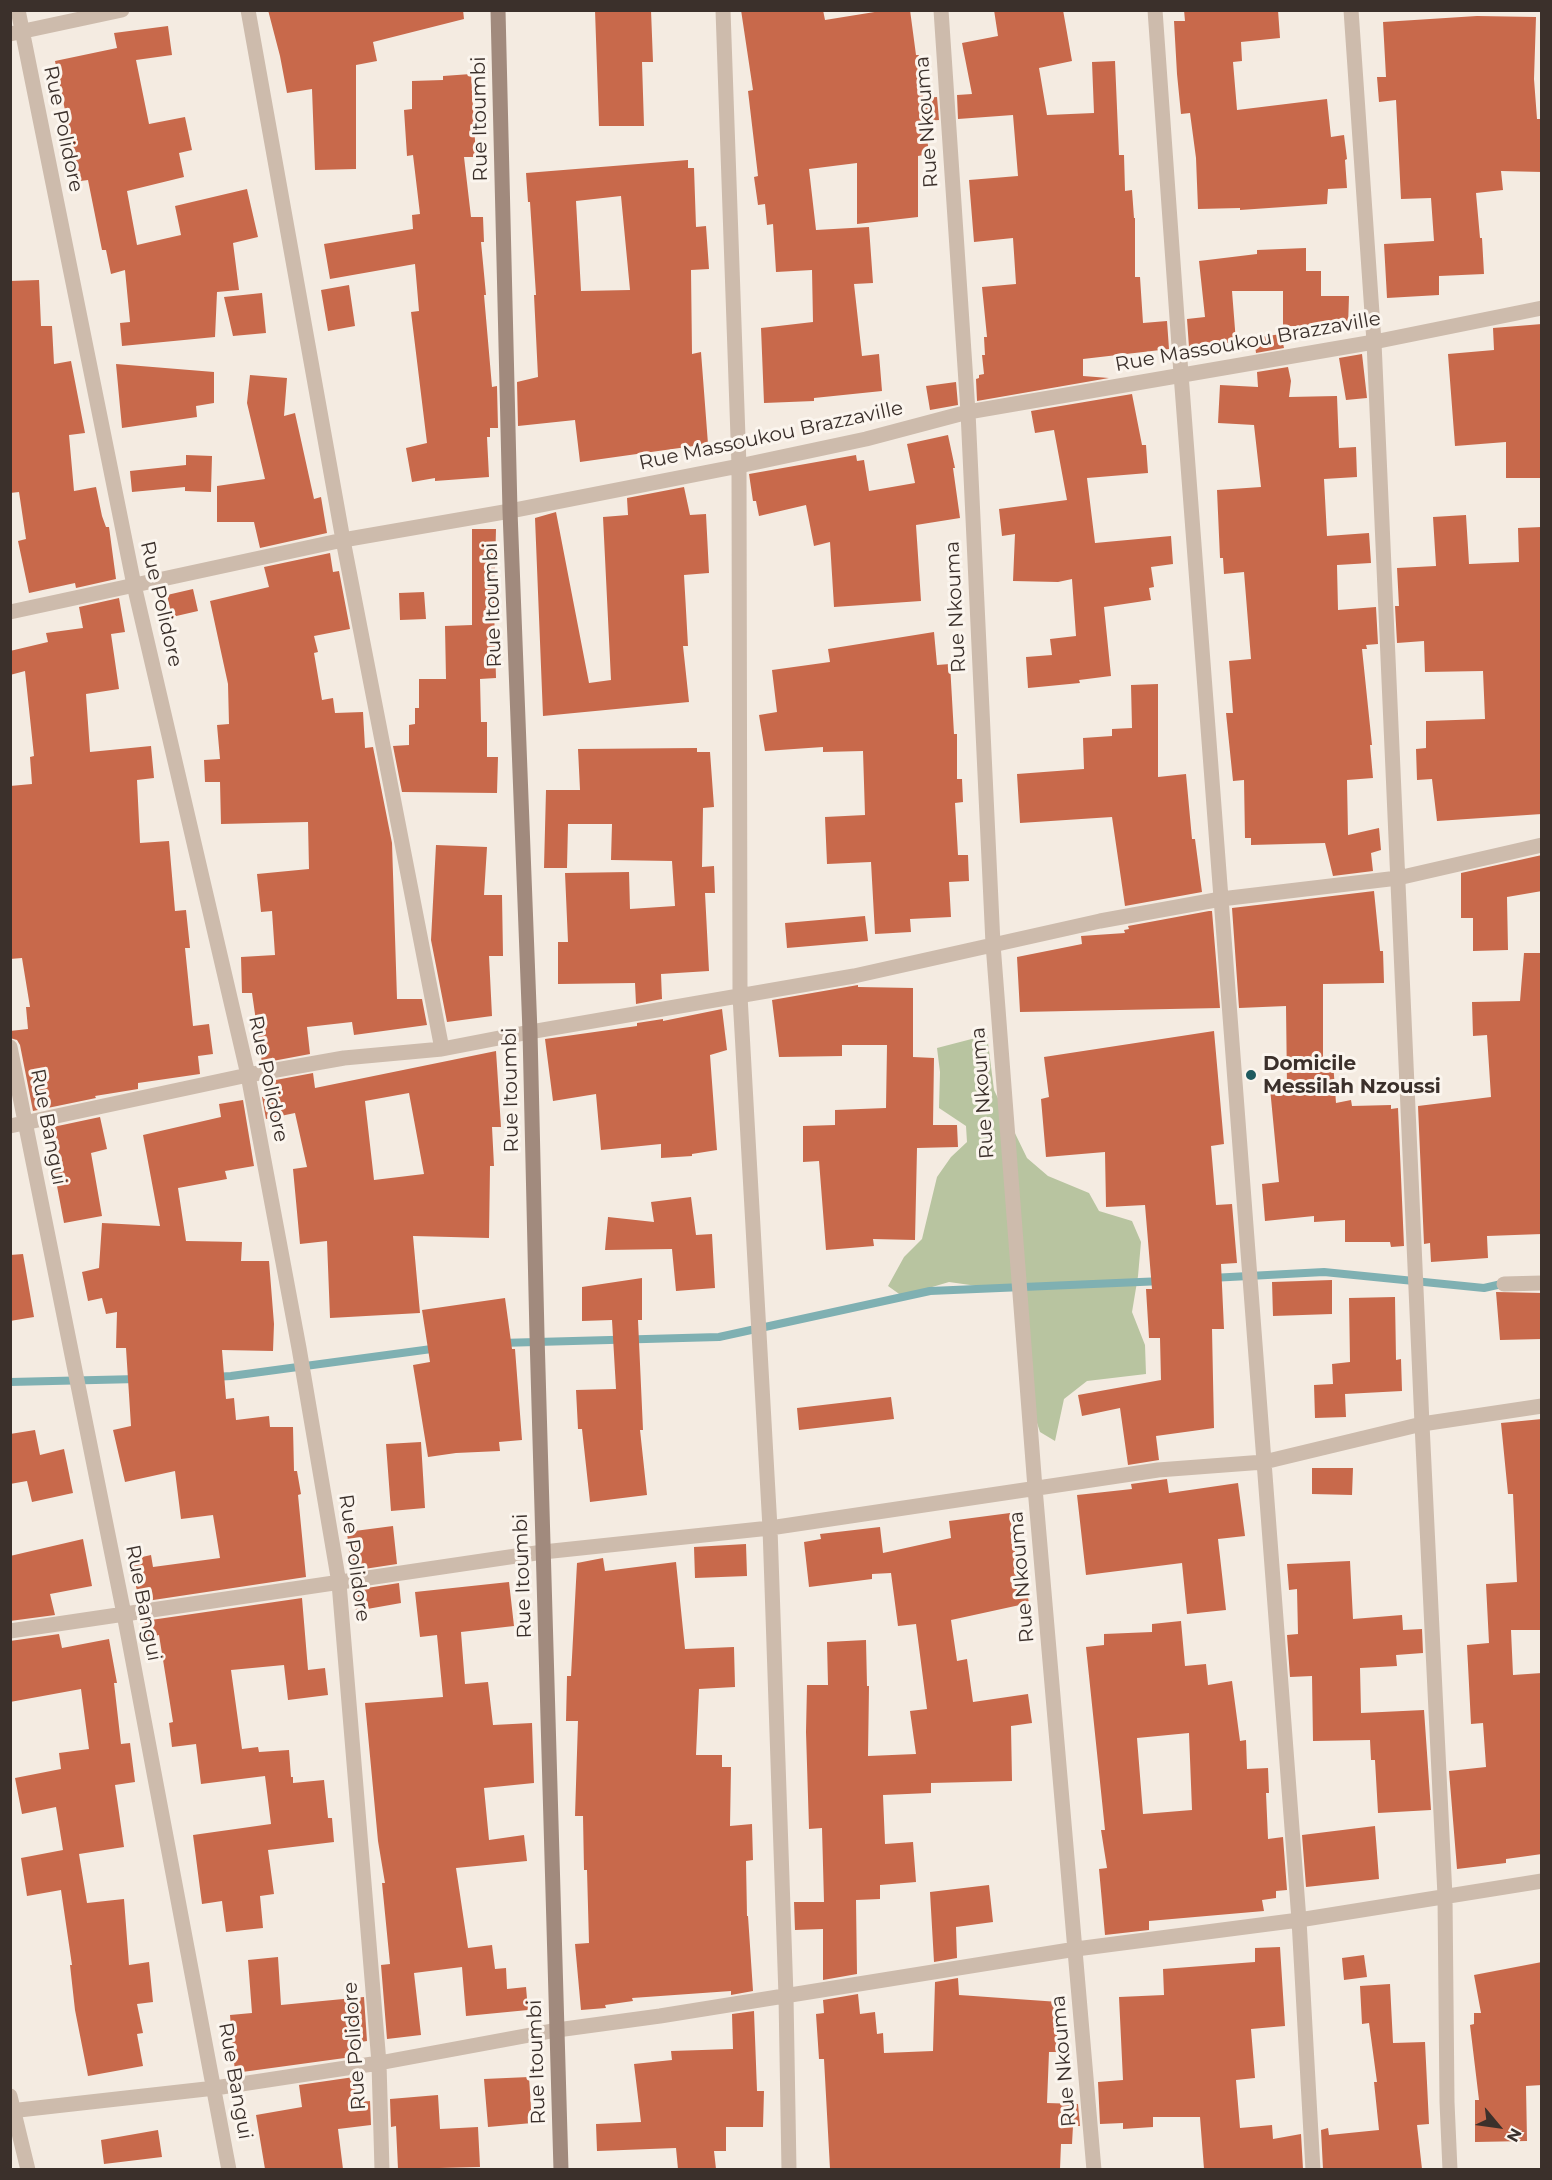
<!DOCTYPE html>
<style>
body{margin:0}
#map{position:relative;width:1552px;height:2180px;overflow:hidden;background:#f4ebe1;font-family:Montserrat,sans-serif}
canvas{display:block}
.frame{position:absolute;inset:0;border:12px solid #3b302b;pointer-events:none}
.north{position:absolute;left:1468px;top:2096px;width:60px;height:60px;-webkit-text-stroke:4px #fbf5ee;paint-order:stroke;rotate:119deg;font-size:16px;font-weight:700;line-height:24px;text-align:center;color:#3b302b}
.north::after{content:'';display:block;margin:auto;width:21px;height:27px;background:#3b302b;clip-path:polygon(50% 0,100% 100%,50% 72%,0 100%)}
</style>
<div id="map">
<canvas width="1552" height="2180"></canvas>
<div class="frame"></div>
<div class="north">N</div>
</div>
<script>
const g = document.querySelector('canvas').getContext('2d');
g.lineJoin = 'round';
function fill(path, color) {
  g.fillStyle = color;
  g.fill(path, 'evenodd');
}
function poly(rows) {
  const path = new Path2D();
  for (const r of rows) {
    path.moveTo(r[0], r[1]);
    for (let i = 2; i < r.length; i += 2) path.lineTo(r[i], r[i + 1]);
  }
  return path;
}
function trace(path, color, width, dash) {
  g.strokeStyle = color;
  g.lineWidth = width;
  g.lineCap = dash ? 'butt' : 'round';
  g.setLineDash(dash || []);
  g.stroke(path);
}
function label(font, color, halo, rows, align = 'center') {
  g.font = font + ' Montserrat,sans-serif';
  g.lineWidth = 6;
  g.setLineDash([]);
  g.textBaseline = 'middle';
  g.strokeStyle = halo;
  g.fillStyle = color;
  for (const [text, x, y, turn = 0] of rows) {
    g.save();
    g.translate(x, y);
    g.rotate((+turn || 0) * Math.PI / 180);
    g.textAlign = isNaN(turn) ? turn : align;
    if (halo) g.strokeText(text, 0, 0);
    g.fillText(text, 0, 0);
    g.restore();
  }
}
fill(poly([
 [987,1035,994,1090,1027,1158,1048,1176,1089,1193,1099,1211,1132,1221,1141,1242,1138,1276,1132,1312,1145,1345,1146,1374,1087,1381,1064,1399,1055,1441,1040,1432,1023,1381,1027,1293,949,1282,902,1296,888,1286,904,1257,922,1239,937,1177,951,1157,967,1142,966,1126,939,1108,940,1072,937,1048]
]), '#b8c4a0');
trace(poly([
 [1211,1278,1324,1272,1484,1288,1506,1283],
 [500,1343,719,1337,930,1291,1163,1281],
 [214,1377,231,1376,439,1348],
 [10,1382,138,1379]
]), '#7fb0b2', 8);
fill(poly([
 [268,10,463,10,464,19,373,42,377,61,356,65,356,169,315,170,312,89,287,93,280,56],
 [595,10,651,10,653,62,642,62,644,126,599,126],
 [741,10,823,10,825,20,887,10,910,10,916,55,919,55,923,98,937,97,939,120,925,121,929,154,918,156,918,217,857,224,857,163,809,169,816,230,869,227,873,283,854,284,862,356,879,354,882,391,814,398,814,401,764,403,761,328,813,322,812,270,776,272,773,224,767,225,765,204,758,205,754,177,758,176,748,91,753,90],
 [994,10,1063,10,1072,61,1039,68,1047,115,1094,113,1092,62,1115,61,1119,155,1124,155,1125,191,1132,190,1134,218,1135,218,1135,277,1140,277,1143,323,1167,321,1169,349,1083,359,1083,376,1109,378,977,401,976,379,979,378,979,375,984,374,982,355,985,355,984,337,987,337,982,287,1016,284,1013,238,974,242,969,180,1018,176,1013,115,958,119,957,95,972,94,962,43,998,36],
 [1184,10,1278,10,1280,38,1241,42,1242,61,1233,62,1237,110,1327,99,1331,137,1344,135,1347,159,1345,160,1347,188,1328,189,1327,204,1240,210,1240,208,1198,209,1196,158,1190,113,1181,114,1177,74,1174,21,1185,21],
 [1477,16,1536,17,1534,79,1537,119,1542,119,1542,172,1501,171,1503,190,1476,193,1480,238,1482,238,1484,274,1439,276,1439,295,1387,298,1384,244,1434,241,1431,198,1401,199,1396,100,1379,102,1377,77,1386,77,1383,22],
 [168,26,172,55,136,60,149,124,185,117,192,150,179,153,184,177,127,191,137,245,181,235,175,206,247,189,258,237,233,243,239,290,217,292,215,337,122,346,120,323,130,322,125,270,111,274,106,250,102,250,88,180,73,182,66,131,69,130,55,61,117,48,114,33],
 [471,74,476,157,464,157,471,217,483,217,484,242,481,242,486,295,484,295,492,387,497,386,498,428,490,428,490,437,487,437,489,477,435,481,435,478,412,482,406,448,427,443,411,312,419,311,415,264,330,279,324,244,413,229,412,215,420,214,413,155,407,156,404,110,412,109,412,81,443,80,443,76],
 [688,160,688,168,694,168,696,227,706,226,709,269,691,270,692,354,701,352,708,444,580,462,575,420,518,426,517,382,538,377,534,295,536,295,530,202,528,202,526,173],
 [621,196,630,290,581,291,576,201],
 [1306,248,1306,271,1321,271,1321,296,1349,296,1348,327,1283,326,1283,291,1232,291,1236,342,1189,347,1187,319,1205,317,1199,261,1257,254,1257,250],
 [39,280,41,326,52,326,54,364,71,361,85,433,69,435,74,491,96,487,102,516,106,527,109,527,116,579,76,588,75,583,29,593,18,541,26,539,19,492,10,493,10,281],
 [349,285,355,326,328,331,321,290],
 [262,293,266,333,233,336,224,297],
 [1542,324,1542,478,1506,478,1506,442,1455,446,1448,354,1494,350,1493,328],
 [1281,334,1284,348,1256,353,1254,338],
 [1362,354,1367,398,1346,400,1339,358],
 [116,364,214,372,214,403,196,406,197,417,122,428],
 [1288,367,1291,381,1289,397,1337,396,1339,448,1356,447,1357,477,1324,479,1327,536,1369,533,1371,563,1337,565,1338,610,1376,607,1378,644,1366,645,1367,649,1362,649,1372,745,1370,745,1373,778,1347,780,1348,835,1379,828,1381,850,1371,853,1373,871,1333,876,1325,843,1251,845,1251,838,1245,838,1244,780,1233,781,1226,713,1233,713,1229,661,1251,659,1244,572,1224,574,1223,558,1220,558,1217,490,1261,487,1254,425,1218,423,1220,385,1258,387,1257,372],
 [250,375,287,378,284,416,295,413,314,499,321,497,327,533,260,548,254,522,217,522,217,486,265,479,247,403],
 [956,382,958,405,930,410,926,386],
 [1132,394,1142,445,1146,445,1148,473,1087,478,1095,543,1171,536,1173,564,1151,567,1154,587,1149,588,1151,600,1104,607,1111,676,1079,680,1080,683,1028,688,1026,657,1052,655,1050,639,1076,636,1072,579,1058,582,1013,581,1015,534,1002,536,999,509,1067,500,1054,430,1035,433,1031,411],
 [948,435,955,468,953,468,960,518,916,525,921,601,834,607,830,542,814,546,806,505,759,516,756,501,753,501,749,474,856,455,857,461,864,460,869,491,915,483,907,444],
 [186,455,212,456,211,492,185,491,185,487,132,492,130,471,186,465],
 [684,487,690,515,706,514,709,573,684,575,688,646,683,646,689,702,543,716,535,518,556,512,589,683,611,680,603,517,628,515,627,498],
 [1466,515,1469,564,1519,562,1518,528,1542,527,1542,814,1437,821,1432,779,1417,780,1416,749,1426,748,1426,721,1485,719,1483,671,1425,672,1424,641,1397,643,1395,606,1399,606,1397,568,1436,566,1433,517],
 [472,529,496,529,494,607,496,678,480,679,481,722,487,722,487,757,498,757,497,793,402,792,393,746,409,745,409,725,415,724,415,708,419,708,419,679,446,679,445,626,472,625],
 [330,553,333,572,339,571,350,629,314,636,318,652,314,653,322,700,333,698,335,713,363,712,365,748,373,747,392,843,397,999,422,999,427,1025,354,1035,352,1022,307,1027,310,1054,262,1063,252,993,242,993,241,957,275,955,272,911,261,912,257,874,309,869,308,822,221,824,220,782,205,782,204,760,220,759,217,725,229,724,228,684,210,601,269,587,264,567],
 [193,589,198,611,172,617,167,595],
 [424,592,426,619,400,620,399,593],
 [119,598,125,632,111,634,119,689,86,694,90,752,151,746,154,778,137,780,140,843,169,841,175,911,186,910,190,948,185,948,193,1026,209,1024,213,1054,198,1056,200,1074,138,1083,138,1089,95,1096,96,1098,33,1111,20,1045,17,1040,10,1038,10,1031,28,1029,26,1007,30,1007,22,958,10,959,10,786,32,784,30,757,34,756,25,671,10,675,10,651,48,642,46,633,83,628,79,607],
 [934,632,937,665,950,664,954,734,957,734,957,779,962,779,963,802,955,803,958,855,968,855,969,881,949,882,951,917,910,919,911,932,875,934,871,862,827,864,825,817,865,815,863,751,823,752,823,747,765,751,759,715,777,712,772,670,830,662,828,649],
 [1158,684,1158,777,1186,774,1192,839,1195,839,1202,892,1125,906,1112,817,1020,823,1017,774,1084,769,1083,738,1112,736,1112,729,1132,728,1131,685],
 [697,748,697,752,710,752,714,807,703,808,702,867,714,866,715,893,705,893,709,971,661,974,662,999,636,1004,635,983,558,984,558,942,568,942,565,873,629,872,630,909,675,906,672,861,611,860,612,824,568,824,567,868,544,868,546,790,580,790,578,749],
 [436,845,487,847,484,895,502,895,503,956,489,956,492,1016,447,1022,431,940],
 [1542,855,1542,891,1507,897,1508,950,1473,951,1473,918,1461,918,1461,873],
 [1374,891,1380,951,1383,951,1384,983,1323,984,1323,1063,1333,1062,1336,1103,1351,1100,1352,1106,1391,1105,1391,1109,1398,1108,1404,1246,1391,1247,1390,1242,1345,1242,1345,1220,1314,1222,1314,1216,1265,1221,1262,1184,1279,1182,1270,1088,1287,1087,1286,1006,1239,1008,1232,908],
 [1209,911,1212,911,1220,1008,1020,1012,1017,957,1082,944,1081,936,1125,933,1124,930,1129,929,1128,926],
 [865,916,868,941,787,948,785,923],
 [1524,953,1542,953,1542,1234,1487,1236,1488,1258,1431,1262,1430,1243,1424,1244,1418,1106,1491,1097,1487,1035,1473,1036,1472,1002,1520,1001],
 [858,985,858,987,913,988,913,1057,934,1058,933,1125,957,1125,958,1147,917,1148,915,1240,873,1239,874,1246,826,1250,819,1161,803,1162,803,1126,835,1125,835,1110,886,1108,887,1045,842,1045,842,1056,779,1057,772,1000],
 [722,1009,727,1050,710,1055,717,1150,692,1154,692,1156,661,1158,661,1144,601,1150,596,1094,553,1101,545,1039,637,1026,637,1023,663,1019,663,1021],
 [1214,1031,1224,1144,1211,1146,1216,1205,1232,1204,1237,1263,1221,1264,1224,1329,1212,1329,1214,1428,1156,1436,1159,1460,1128,1465,1120,1408,1082,1416,1078,1395,1161,1380,1160,1338,1149,1338,1146,1289,1152,1289,1145,1205,1106,1207,1105,1152,1046,1157,1041,1099,1049,1097,1044,1057],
 [496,1051,501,1127,492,1127,494,1166,490,1166,489,1238,413,1236,420,1313,330,1318,327,1241,300,1244,293,1169,307,1167,295,1113,266,1119,262,1097,267,1096,265,1082,313,1073,315,1088],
 [409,1093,424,1174,374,1180,365,1101],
 [243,1100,254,1166,225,1171,227,1179,178,1188,186,1241,242,1242,241,1261,269,1261,274,1324,273,1351,222,1350,226,1399,234,1398,236,1420,269,1416,270,1427,293,1427,294,1471,297,1471,301,1494,298,1495,306,1577,140,1602,129,1560,151,1555,153,1567,220,1558,213,1515,181,1519,175,1471,125,1482,113,1430,131,1426,126,1348,116,1348,117,1312,106,1314,102,1298,88,1301,82,1272,99,1268,102,1223,160,1226,143,1135,221,1117,219,1104],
 [100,1117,107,1149,91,1153,102,1216,64,1223,53,1165,61,1163,53,1127],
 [691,1197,696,1235,712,1234,715,1288,676,1291,672,1249,605,1250,608,1217,654,1222,651,1202],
 [23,1254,34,1317,10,1321,10,1255],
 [642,1278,642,1320,638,1320,643,1430,640,1430,647,1495,590,1502,582,1429,578,1429,576,1390,616,1389,612,1320,582,1321,582,1287],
 [1332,1280,1332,1314,1273,1316,1272,1282],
 [1496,1292,1542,1293,1542,1339,1500,1340],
 [1395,1297,1396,1360,1401,1359,1402,1391,1345,1394,1346,1417,1315,1418,1314,1385,1333,1384,1332,1364,1350,1362,1349,1298],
 [505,1298,512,1349,515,1349,522,1440,499,1442,500,1451,456,1453,428,1457,413,1365,430,1362,422,1310],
 [891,1397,894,1419,799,1430,797,1408],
 [1542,1419,1542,1630,1511,1630,1513,1675,1542,1673,1542,1854,1506,1859,1506,1863,1457,1869,1449,1771,1486,1767,1483,1723,1471,1724,1467,1645,1489,1643,1486,1584,1517,1582,1513,1494,1508,1494,1501,1423],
 [35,1430,40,1455,64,1449,73,1493,32,1502,27,1481,10,1484,10,1434],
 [421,1442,425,1508,391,1511,386,1444],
 [1312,1468,1353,1468,1352,1495,1312,1494],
 [1167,1479,1169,1493,1238,1483,1245,1536,1218,1539,1226,1610,1187,1614,1182,1563,1086,1575,1077,1495,1132,1489,1131,1484],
 [1010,1513,1017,1566,1022,1565,1029,1603,951,1620,957,1661,967,1659,973,1702,1028,1694,1032,1723,1011,1726,1012,1781,931,1783,931,1793,883,1795,885,1844,913,1842,916,1882,880,1885,880,1899,856,1900,857,1974,823,1980,823,1929,795,1930,794,1902,824,1902,822,1828,809,1829,806,1732,807,1685,828,1685,827,1642,866,1640,867,1686,869,1686,868,1756,916,1754,910,1711,927,1709,916,1624,898,1626,891,1573,872,1574,872,1579,809,1587,804,1542,821,1539,820,1534,880,1527,883,1553,951,1538,949,1521],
 [393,1526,397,1564,351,1571,347,1532],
 [83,1539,92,1586,50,1594,55,1615,10,1621,10,1556],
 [746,1544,747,1576,695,1578,694,1547],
 [603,1558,605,1571,676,1562,685,1649,734,1647,735,1687,699,1689,696,1755,722,1755,722,1767,731,1767,730,1826,752,1824,753,1860,746,1861,747,1916,748,1916,753,1991,731,1995,731,1991,632,1998,633,2001,605,2005,606,2008,581,2010,575,1944,589,1943,587,1870,584,1870,583,1816,575,1816,578,1721,566,1721,567,1676,571,1676,577,1563],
 [1350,1561,1353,1619,1402,1615,1403,1630,1422,1629,1423,1653,1396,1655,1397,1666,1360,1668,1361,1713,1424,1710,1431,1810,1378,1813,1375,1760,1371,1760,1370,1740,1313,1741,1312,1676,1290,1677,1287,1635,1298,1634,1297,1589,1289,1590,1287,1564],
 [509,1582,514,1626,461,1632,465,1684,488,1682,493,1725,532,1723,534,1783,484,1788,489,1840,524,1835,527,1861,456,1868,468,1948,492,1945,495,1969,506,1968,507,1989,526,1987,528,2010,466,2016,462,1967,414,1973,421,2035,387,2039,381,1965,390,1964,382,1883,385,1883,378,1841,365,1703,443,1697,437,1635,420,1637,415,1592],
 [399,1583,401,1603,356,1611,354,1590],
 [302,1598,308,1670,325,1668,328,1695,288,1700,284,1665,231,1670,242,1749,258,1747,259,1752,289,1750,291,1777,293,1777,293,1783,324,1780,328,1818,332,1818,334,1842,268,1850,274,1894,260,1896,263,1928,226,1932,222,1901,202,1904,193,1835,271,1824,265,1776,201,1784,196,1744,172,1747,169,1723,173,1722,159,1635,148,1637,144,1621],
 [1181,1621,1185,1666,1206,1664,1208,1685,1232,1681,1240,1741,1246,1740,1247,1769,1268,1768,1269,1793,1266,1793,1268,1839,1283,1837,1287,1890,1276,1891,1276,1898,1262,1900,1264,1911,1149,1921,1149,1930,1105,1935,1099,1869,1107,1868,1101,1830,1105,1830,1086,1647,1104,1645,1104,1634,1152,1632,1152,1624],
 [1189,1733,1192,1810,1143,1814,1137,1738],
 [59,1634,62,1648,109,1639,117,1683,114,1683,121,1744,130,1743,135,1782,115,1785,124,1847,79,1854,87,1903,124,1899,129,1965,149,1962,153,2002,137,2004,143,2033,137,2034,143,2066,88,2076,75,2010,70,1965,72,1965,61,1890,27,1896,21,1858,63,1850,56,1807,22,1814,15,1778,61,1769,59,1753,89,1749,81,1689,10,1702,10,1641],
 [1375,1826,1379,1879,1306,1887,1302,1835],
 [989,1885,993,1922,956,1927,957,1958,934,1962,930,1892],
 [1280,1947,1285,2026,1251,2029,1255,2078,1236,2080,1240,2128,1272,2125,1273,2139,1301,2134,1303,2169,1204,2169,1200,2117,1153,2117,1153,2127,1123,2129,1123,2123,1100,2124,1098,2082,1123,2080,1119,1997,1164,1995,1163,1969,1255,1962,1255,1948],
 [1364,1955,1367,1977,1344,1980,1342,1958],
 [278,1957,281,2005,364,1997,367,2041,355,2043,356,2053,351,2053,352,2057,235,2073,230,2015,252,2013,248,1960],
 [1542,1962,1542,2085,1526,2086,1527,2141,1475,2142,1475,2100,1479,2100,1470,2025,1474,2024,1474,2013,1481,2013,1474,1975],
 [958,1978,959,1995,1059,2002,1056,2052,1049,2052,1047,2103,1078,2104,1080,2126,1073,2126,1072,2144,1061,2144,1060,2169,830,2169,824,2059,819,2059,816,2014,824,2013,823,2000,858,1994,860,2014,875,2012,877,2034,883,2033,884,2053,933,2051,935,1982],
 [1390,1984,1393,2043,1425,2042,1429,2124,1417,2125,1422,2169,1323,2169,1321,2130,1328,2128,1329,2135,1379,2130,1374,2082,1377,2082,1369,2023,1362,2024,1360,1986],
 [754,2011,757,2091,764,2091,763,2127,726,2127,726,2151,714,2151,716,2169,678,2169,676,2148,597,2151,596,2124,641,2122,634,2064,672,2060,671,2051,733,2049,732,2014],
 [354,2077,357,2102,370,2101,371,2125,338,2129,343,2169,265,2169,256,2115,302,2107,299,2085],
 [529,2077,532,2123,488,2127,484,2079],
 [438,2095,440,2129,478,2127,480,2167,398,2169,396,2126,391,2127,390,2099],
 [158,2130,162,2157,104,2164,101,2140]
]), '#c8694b');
trace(poly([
 [18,10,134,585,248,1075,299,1348,339,1583,379,2063,382,2170],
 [248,10,343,540,442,1049],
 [723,10,739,466,740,996,770,1528,786,1996,789,2170],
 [941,10,968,412,993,944,1035,1488,1094,2170],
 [1155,10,1181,374,1299,1920,1313,2170],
 [1351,10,1374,342,1422,1424,1445,1896,1447,2102,1450,2170],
 [10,34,122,10],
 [10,612,343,540,510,511,739,466,866,439,968,412,1374,342,1542,308],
 [10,1047,124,1614,229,2170],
 [10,1126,248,1075,344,1058,442,1049,530,1032,854,976,1100,921,1221,899,1398,878,1542,845],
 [1504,1284,1542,1283],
 [10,1631,543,1552,770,1528,1158,1470,1264,1462,1422,1424,1542,1406],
 [10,2096,28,2170],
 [10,2111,215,2088,379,2063,557,2030,660,2016,1076,1949,1299,1920,1542,1881]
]), '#cdbbac', 15);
trace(poly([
 [498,10,510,511,530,1032,537,1335,561,2170]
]), '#a18a7d', 15);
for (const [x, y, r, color] of [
 [1251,1075,6,"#1f5a5e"]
]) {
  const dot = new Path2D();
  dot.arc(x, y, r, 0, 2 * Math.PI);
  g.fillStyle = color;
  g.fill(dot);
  trace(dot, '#fbf5ee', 2);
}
label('20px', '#3b302b', '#fbf5ee', [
 ["Rue Itoumbi",480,119,-91],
 ["Rue Nkouma",927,122,-94],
 ["Rue Polidore",63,129,78],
 ["Rue Massoukou Brazzaville",1248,342,-10],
 ["Rue Massoukou Brazzaville",771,436,-12],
 ["Rue Polidore",161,604,77],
 ["Rue Itoumbi",493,605,-92],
 ["Rue Nkouma",956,607,-93],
 ["Rue Polidore",268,1079,78],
 ["Rue Itoumbi",511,1090,-91],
 ["Rue Nkouma",983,1093,-94],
 ["Rue Bangui",48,1127,79],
 ["Rue Polidore",354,1558,82],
 ["Rue Itoumbi",523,1576,-92],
 ["Rue Nkouma",1022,1577,-95],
 ["Rue Bangui",143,1603,79],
 ["Rue Polidore",355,2046,-94],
 ["Rue Nkouma",1064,2061,-95],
 ["Rue Itoumbi",537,2062,-92],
 ["Rue Bangui",235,2081,80]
]);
label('bold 20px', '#3b302b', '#fbf5ee', [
 ["Domicile",1263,1064],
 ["Messilah Nzoussi",1263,1087]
], 'left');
</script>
